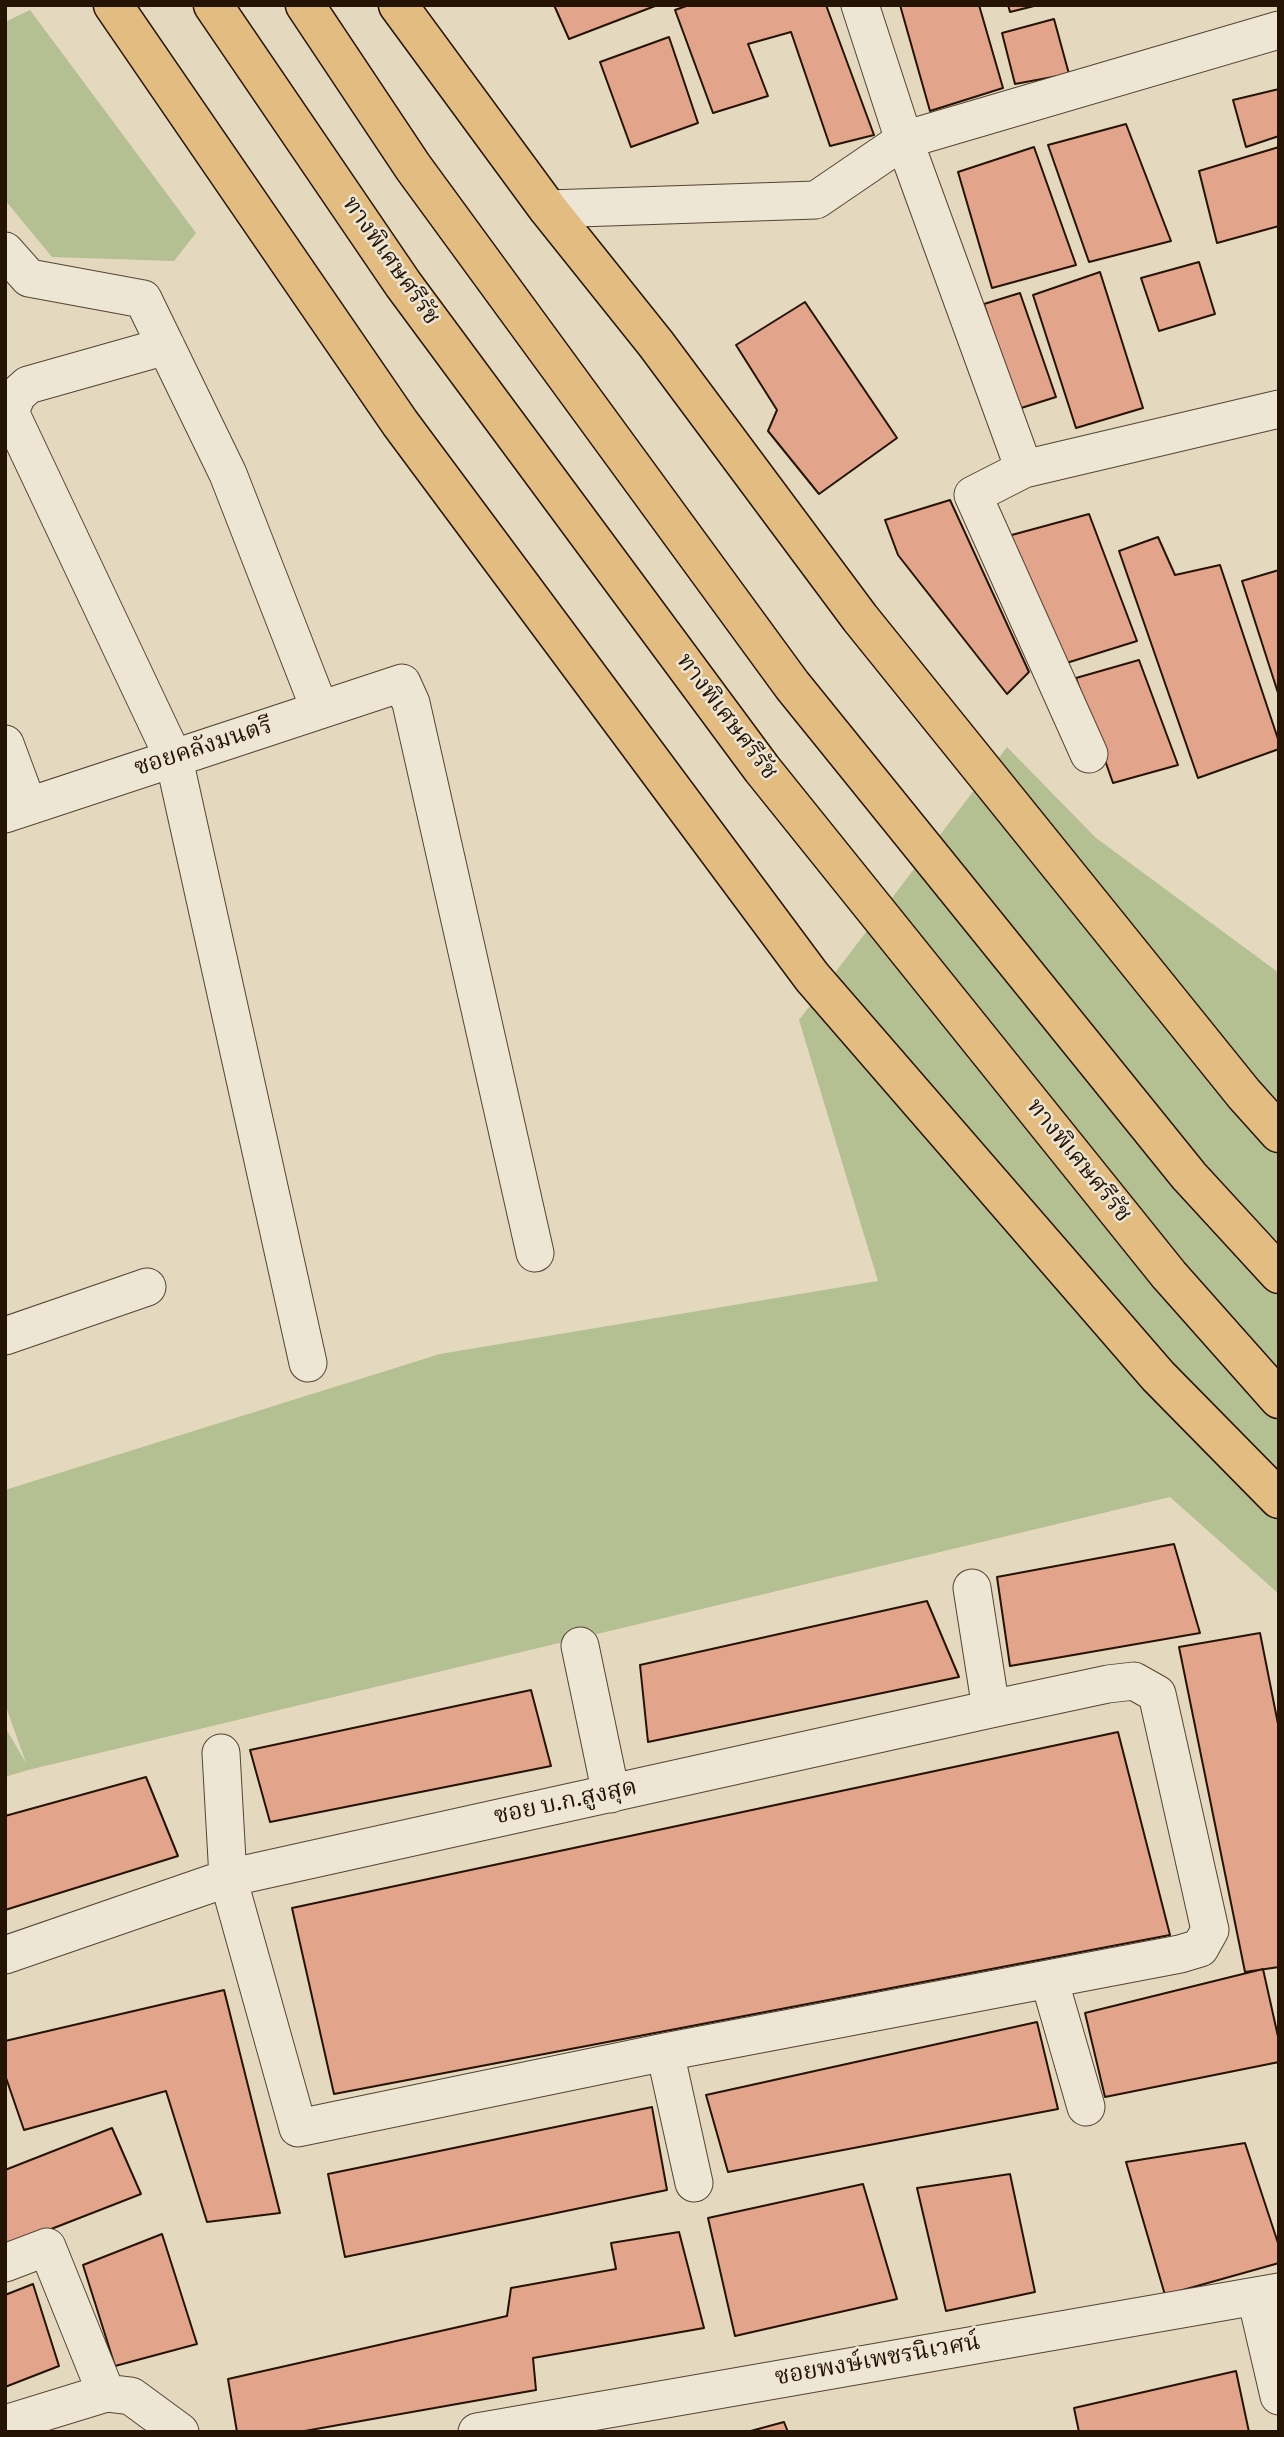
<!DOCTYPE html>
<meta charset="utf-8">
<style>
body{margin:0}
#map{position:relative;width:1284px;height:2437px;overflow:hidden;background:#e4d8bf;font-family:Vollkorn,serif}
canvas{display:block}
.frame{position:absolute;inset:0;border:7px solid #251304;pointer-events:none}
</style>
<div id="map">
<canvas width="1284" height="2437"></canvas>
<div class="frame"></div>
</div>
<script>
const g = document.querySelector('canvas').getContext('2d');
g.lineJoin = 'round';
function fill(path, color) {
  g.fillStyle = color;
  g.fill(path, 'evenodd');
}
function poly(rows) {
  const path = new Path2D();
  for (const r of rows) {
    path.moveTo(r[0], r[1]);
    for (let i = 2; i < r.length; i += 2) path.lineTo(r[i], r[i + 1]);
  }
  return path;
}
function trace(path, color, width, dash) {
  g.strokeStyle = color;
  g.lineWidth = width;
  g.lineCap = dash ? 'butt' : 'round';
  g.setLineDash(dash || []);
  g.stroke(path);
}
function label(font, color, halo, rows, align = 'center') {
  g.font = font + ' Vollkorn,"Noto Serif Thai",serif';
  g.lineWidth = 5;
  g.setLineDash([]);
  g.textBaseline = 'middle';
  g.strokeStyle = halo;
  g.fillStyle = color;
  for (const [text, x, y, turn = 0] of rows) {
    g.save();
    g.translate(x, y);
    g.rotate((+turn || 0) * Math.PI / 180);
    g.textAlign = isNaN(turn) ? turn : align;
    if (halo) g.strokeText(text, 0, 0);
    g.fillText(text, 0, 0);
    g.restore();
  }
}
fill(poly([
 [30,10,196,233,174,261,52,257,5,200,5,22],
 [1007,747,1096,838,1279,973,1279,1594,1170,1497,28,1770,5,1777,5,1727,26,1763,5,1704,5,1490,440,1354,878,1281,799,1020]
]), '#b4bf92');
const building = poly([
 [554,5,655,5,655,6,569,39,554,5],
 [689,5,826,5,874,135,830,146,791,32,748,44,768,96,713,113,675,10,689,5],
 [900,5,979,5,1003,88,930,111,900,5],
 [1008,5,1038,5,1010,12,1008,5],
 [1054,19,1069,74,1015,84,1002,33,1054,19],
 [669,37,698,123,631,147,600,62,669,37],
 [1279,89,1279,136,1246,147,1233,100,1279,89],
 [1126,124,1171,241,1089,262,1048,145,1126,124],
 [1034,147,1076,265,992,288,958,172,1034,147],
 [1279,147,1279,226,1217,243,1199,171,1279,147],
 [1199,262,1215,314,1159,331,1141,278,1199,262],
 [1100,272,1143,408,1076,428,1033,295,1100,272],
 [1020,293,1056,397,1018,409,984,304,1020,293],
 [805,302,897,438,819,494,768,431,777,410,736,345,805,302],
 [950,500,1029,672,1007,694,898,555,885,520,950,500],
 [1089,514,1137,641,1060,665,1008,536,1089,514],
 [1158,537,1175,575,1220,565,1279,742,1279,749,1198,778,1119,551,1158,537],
 [1279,570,1279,696,1242,581,1279,570],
 [1139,660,1178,765,1113,783,1076,678,1139,660],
 [1174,1544,1200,1633,1010,1666,997,1577,1174,1544],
 [927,1601,959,1677,648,1742,640,1665,927,1601],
 [1260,1633,1279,1729,1279,1967,1245,1972,1179,1647,1260,1633],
 [531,1690,551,1766,270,1822,250,1750,531,1690],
 [1118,1732,1170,1935,334,2094,292,1908,1118,1732],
 [146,1777,178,1856,5,1910,5,1816,146,1777],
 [1263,1969,1279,2041,1279,2062,1105,2097,1085,2013,1263,1969],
 [224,1990,280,2213,207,2222,166,2091,24,2130,5,2075,5,2041,224,1990],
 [1037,2022,1058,2109,728,2172,706,2095,1037,2022],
 [652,2107,667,2190,345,2257,328,2174,652,2107],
 [112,2128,141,2194,5,2247,5,2170,112,2128],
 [1245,2143,1279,2246,1279,2263,1165,2295,1126,2162,1245,2143],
 [1010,2174,1035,2292,946,2311,917,2188,1010,2174],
 [863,2184,897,2299,735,2336,708,2218,863,2184],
 [679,2232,704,2328,533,2358,536,2390,299,2432,237,2432,228,2379,507,2316,511,2288,616,2269,611,2243,679,2232],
 [162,2234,197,2344,115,2366,83,2265,162,2234],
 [33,2284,59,2366,5,2387,5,2295,33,2284],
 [1236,2371,1249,2432,1079,2432,1074,2408,1236,2371],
 [784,2422,788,2432,747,2432,784,2422]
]);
fill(building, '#e2a58b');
trace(building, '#251304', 2);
const minor = poly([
 [860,5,904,140,1024,469],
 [548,209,816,200,904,140,1279,30],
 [5,251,29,278,143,299,228,474,320,710],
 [166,346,28,385,17,395,10,412,174,759,308,1363],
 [5,744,28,806],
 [1089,754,973,495,1024,469,1279,409],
 [5,814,402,683,411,703,535,1253],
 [5,1336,147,1287],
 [972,1588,991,1709],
 [580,1646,611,1794],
 [5,1955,228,1878,991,1709,1108,1684,1134,1681,1157,1694,1210,1930,1200,1948,1180,1954,665,2052,298,2128,228,1878,221,1753],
 [1049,1979,1086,2107],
 [665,2052,694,2183],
 [5,2263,47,2247,106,2393],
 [1256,2297,1279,2396],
 [5,2424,106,2393,131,2396,180,2432],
 [477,2432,1279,2292]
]);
const motorway = poly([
 [113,5,400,423,812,977,1158,1376,1279,1499],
 [213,5,403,284,762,769,1169,1275,1279,1399],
 [305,5,413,167,792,685,1189,1176,1279,1274],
 [398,5,548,209,656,344,860,618,1244,1094,1279,1133]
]);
trace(minor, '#543', 39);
trace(motorway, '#251304', 41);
trace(minor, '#ede6d5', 37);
trace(motorway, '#e2bc80', 38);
label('24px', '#251304', '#ede6d5', [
 ["ทางพิเศษศรีรัช",389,262,55],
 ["ทางพิเศษศรีรัช",725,718,53],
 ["ซอยคลังมนตรี",204,749,-18],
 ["ทางพิเศษศรีรัช",1077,1162,51],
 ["ซอย บ.ก.สูงสุด",566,1804,-12],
 ["ซอยพงษ์เพชรนิเวศน์",878,2362,-10]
]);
</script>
